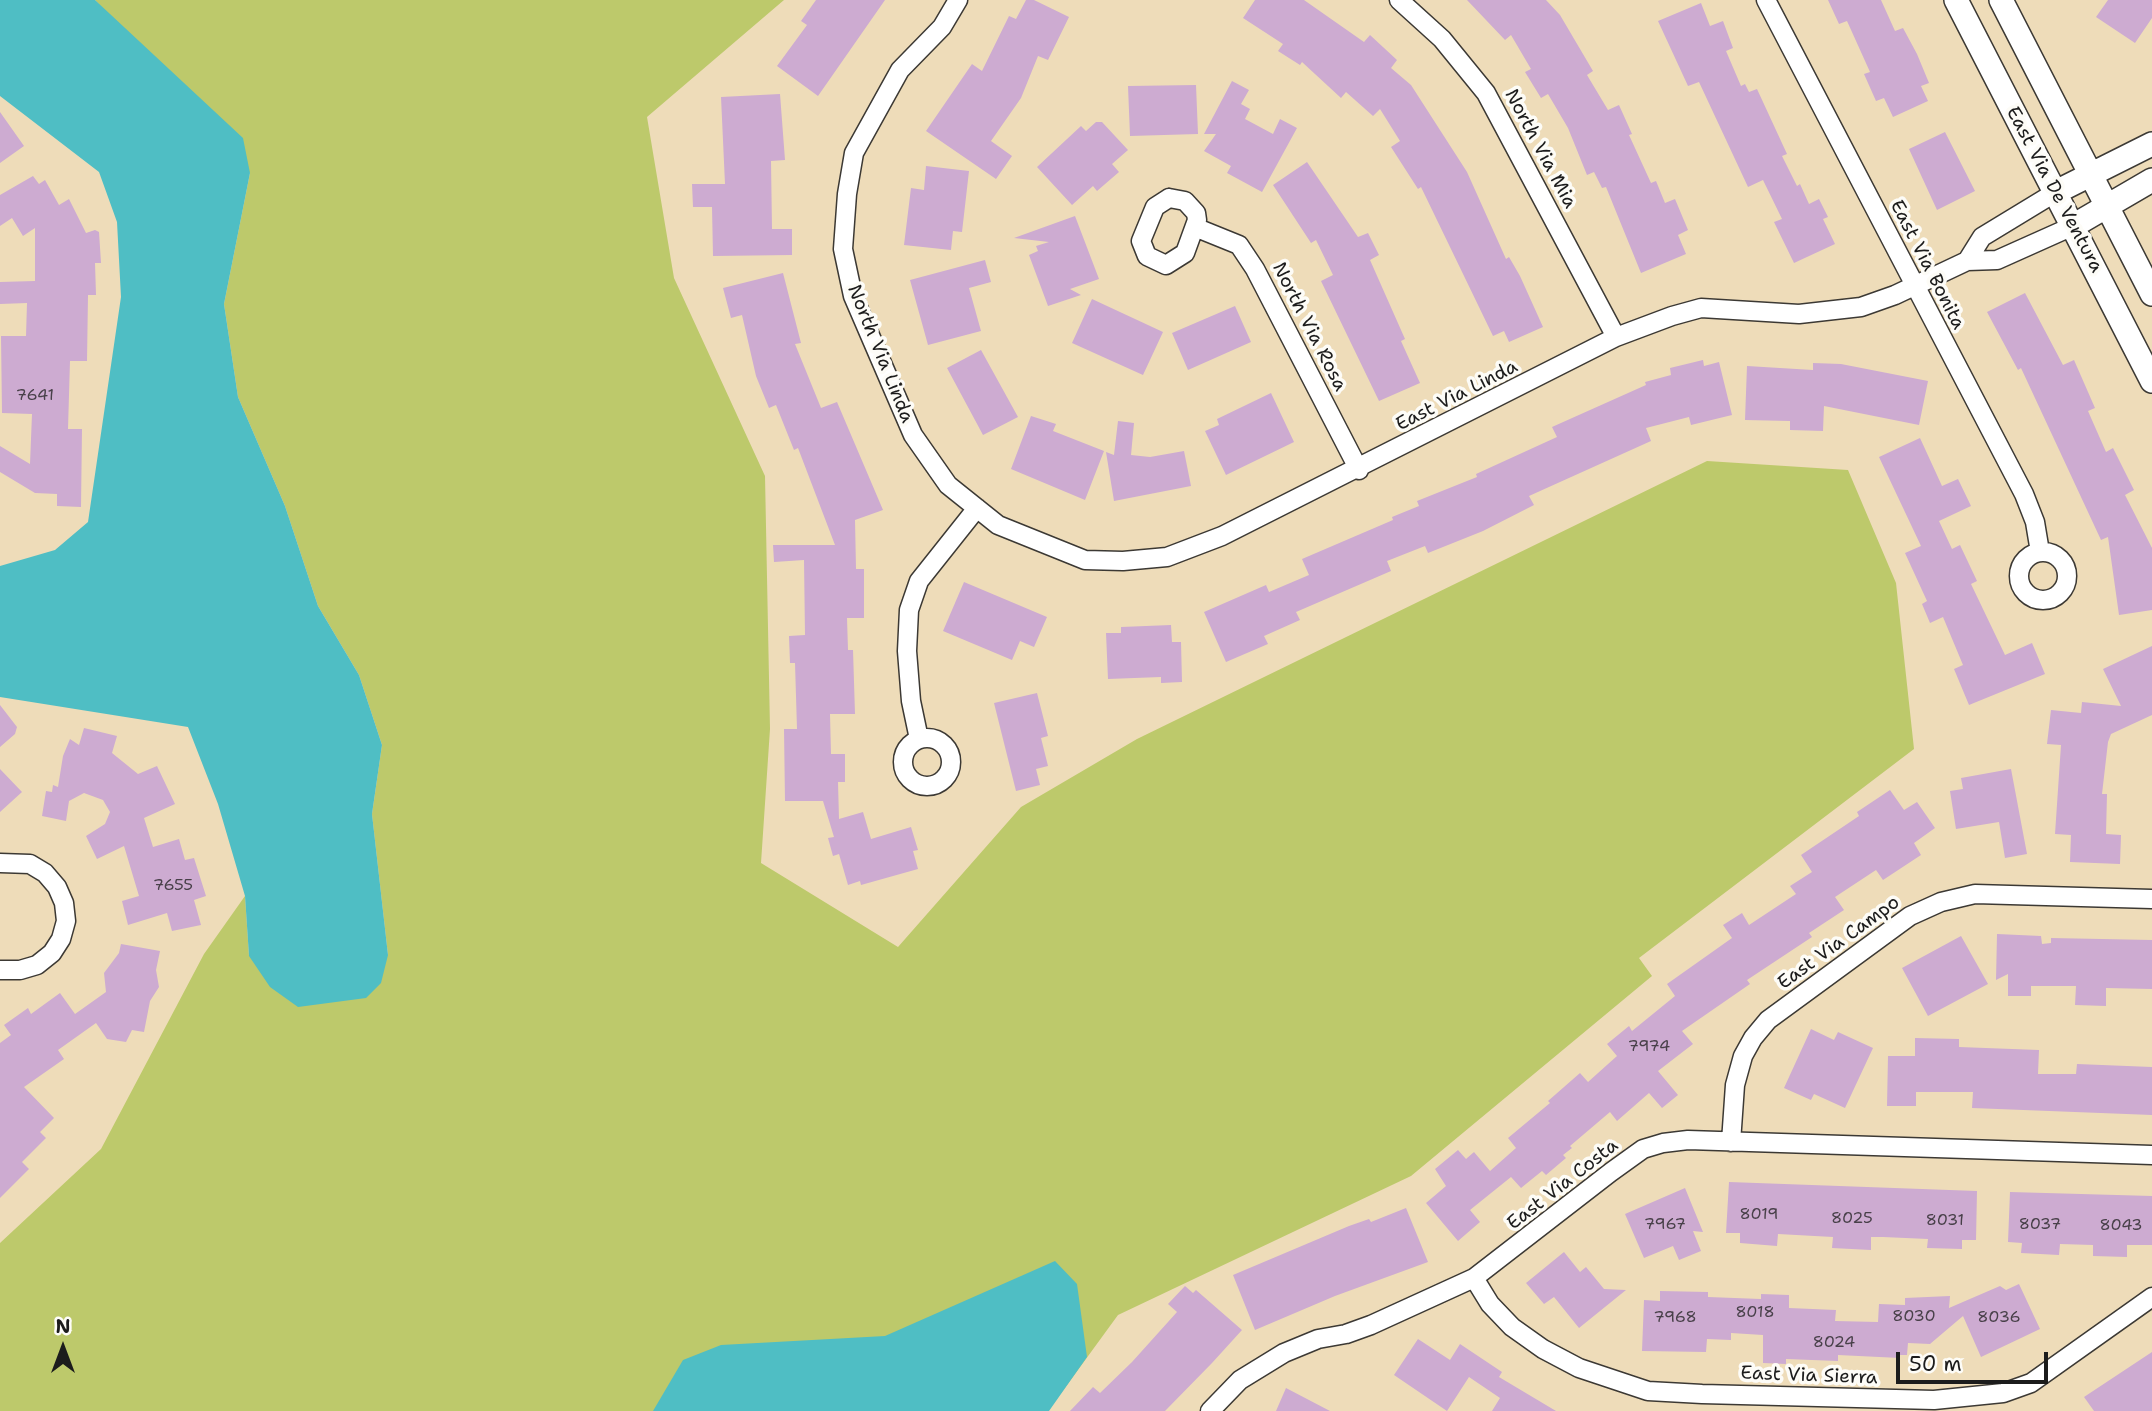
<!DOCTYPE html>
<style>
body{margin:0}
#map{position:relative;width:2152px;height:1411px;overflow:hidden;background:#eedcb9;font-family:"Shantell Sans",sans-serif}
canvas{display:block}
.north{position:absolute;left:28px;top:1313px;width:70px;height:70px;-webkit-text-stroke:5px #fdfcf7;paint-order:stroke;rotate:0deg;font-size:19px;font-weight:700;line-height:28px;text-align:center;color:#1c1c1c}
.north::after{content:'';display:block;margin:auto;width:24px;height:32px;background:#1c1c1c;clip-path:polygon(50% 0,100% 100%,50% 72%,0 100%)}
.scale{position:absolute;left:1896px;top:1352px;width:152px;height:32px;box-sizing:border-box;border:4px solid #1c1c1c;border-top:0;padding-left:9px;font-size:21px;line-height:24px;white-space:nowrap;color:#1c1c1c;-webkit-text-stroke:5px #fdfcf7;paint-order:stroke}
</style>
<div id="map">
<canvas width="2152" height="1411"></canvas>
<div class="north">N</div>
<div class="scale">50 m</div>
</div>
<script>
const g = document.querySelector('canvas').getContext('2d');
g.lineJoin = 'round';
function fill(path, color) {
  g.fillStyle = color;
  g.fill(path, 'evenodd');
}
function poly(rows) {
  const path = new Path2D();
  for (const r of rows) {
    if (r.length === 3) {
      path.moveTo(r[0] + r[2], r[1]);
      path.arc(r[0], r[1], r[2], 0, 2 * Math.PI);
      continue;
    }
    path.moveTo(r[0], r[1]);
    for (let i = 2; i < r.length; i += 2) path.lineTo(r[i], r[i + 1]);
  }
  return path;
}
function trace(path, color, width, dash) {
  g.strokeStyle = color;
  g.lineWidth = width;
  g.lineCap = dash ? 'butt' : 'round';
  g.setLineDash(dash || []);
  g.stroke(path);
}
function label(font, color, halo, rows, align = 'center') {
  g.font = font + ' "Shantell Sans",sans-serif';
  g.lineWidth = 7;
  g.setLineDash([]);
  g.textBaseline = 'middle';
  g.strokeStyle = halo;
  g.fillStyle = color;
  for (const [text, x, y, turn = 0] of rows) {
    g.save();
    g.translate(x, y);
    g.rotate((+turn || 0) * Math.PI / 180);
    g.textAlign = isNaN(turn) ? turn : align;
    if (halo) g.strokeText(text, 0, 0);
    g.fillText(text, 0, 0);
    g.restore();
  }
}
fill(poly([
 [95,0,784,0,647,117,674,278,765,476,770,729,761,863,898,947,1021,807,1137,739,1707,461,1848,470,1896,583,1914,749,1639,958,1652,976,1411,1176,1118,1315,1048,1411,0,1411,0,1243,101,1149,204,954,245,896,249,956,388,955,372,814,382,745,359,675,318,606,285,506,238,397,224,304,250,173]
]), '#bdc96b');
fill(poly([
 [0,0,95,0,243,138,250,173,224,304,238,397,285,506,318,606,359,675,382,745,372,814,388,955,381,983,366,998,298,1007,270,987,249,956,245,896,218,804,188,727,0,697,0,566,55,550,88,522,121,297,117,222,99,172,0,96],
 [1055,1261,1077,1284,1087,1357,1049,1411,653,1411,683,1360,721,1345,885,1336]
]), '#4fbec4');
fill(poly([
 [816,0,885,0,818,96,777,66,807,25,801,21],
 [1026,0,1034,0,1069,17,1048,60,1038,56,1021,98,991,141,1012,156,996,179,926,131,972,64,982,71,1009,16,1016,19],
 [1255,0,1304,0,1364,42,1370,35,1397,60,1391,68,1411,85,1467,172,1506,259,1509,257,1520,276,1543,327,1509,342,1504,331,1493,336,1421,187,1418,189,1391,147,1400,141,1380,109,1373,116,1346,92,1341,98,1302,62,1300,65,1278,51,1283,44,1243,18],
 [1467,0,1546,0,1560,15,1593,71,1587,75,1608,110,1619,105,1632,134,1629,135,1651,183,1656,181,1665,203,1675,199,1688,230,1678,235,1686,254,1641,273,1606,187,1602,188,1594,172,1587,175,1568,128,1548,94,1541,98,1525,72,1531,69,1511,35,1505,40],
 [1828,0,1881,0,1895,31,1903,28,1917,54,1929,83,1921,86,1928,101,1893,117,1884,98,1876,101,1864,74,1870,72,1847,21,1839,24],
 [2108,0,2152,0,2152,18,2135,43,2096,17],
 [1701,3,1710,26,1723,21,1733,48,1726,51,1741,86,1745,84,1749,92,1757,89,1787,154,1782,156,1797,186,1800,184,1809,204,1819,199,1828,217,1823,219,1835,244,1794,263,1774,222,1782,219,1763,180,1748,187,1699,82,1688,86,1658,21],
 [1232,81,1249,90,1241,104,1250,109,1245,119,1273,134,1280,119,1297,128,1262,192,1227,173,1231,166,1204,151,1216,134,1204,134],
 [1196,85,1198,134,1130,136,1128,86],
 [780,94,785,160,771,161,772,229,792,229,792,255,713,256,712,207,693,207,692,184,725,184,721,97],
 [0,112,24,146,0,163],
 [1096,122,1102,122,1128,150,1112,164,1119,172,1097,191,1093,186,1072,205,1037,167,1081,126,1086,131],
 [1945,132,1975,191,1937,210,1909,149],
 [1307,162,1358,237,1368,233,1379,255,1370,260,1405,339,1401,341,1420,383,1379,401,1321,281,1333,275,1316,240,1311,243,1273,185],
 [926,166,969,171,962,232,953,231,951,250,904,245,911,188,924,190],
 [33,176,39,184,45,180,59,205,69,199,86,233,95,230,99,232,101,263,95,263,96,295,88,295,87,361,70,361,68,429,82,429,81,507,57,506,57,494,35,493,0,472,0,446,30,464,32,414,2,413,1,336,26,336,27,303,0,304,0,282,35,281,35,228,23,236,12,218,0,226,0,195],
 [1075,216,1099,279,1070,289,1081,295,1048,306,1029,255,1038,251,1036,246,1049,242,1014,238],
 [985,260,991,282,969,288,981,331,928,345,910,280],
 [783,273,801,343,795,344,821,408,837,402,883,510,855,520,856,569,864,569,864,618,847,618,848,650,853,650,855,714,830,714,831,754,845,754,845,782,838,782,839,819,863,812,871,839,911,827,918,850,913,851,918,869,861,885,860,881,848,885,839,854,833,856,828,838,834,837,823,801,785,801,784,729,797,729,795,663,790,663,789,636,805,635,804,560,774,562,773,545,835,545,798,448,794,450,776,405,769,408,756,376,742,315,731,318,723,288],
 [2025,293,2063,365,2074,360,2095,408,2088,411,2106,452,2113,448,2134,490,2125,495,2152,548,2152,610,2119,615,2108,537,2101,540,2021,368,2018,370,1987,312],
 [1092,299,1163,332,1143,375,1072,343],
 [1235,306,1251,342,1188,370,1172,333],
 [981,350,1018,417,983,435,947,368],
 [1703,360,1704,366,1719,362,1732,415,1691,425,1689,417,1646,428,1651,441,1529,496,1534,505,1483,531,1428,553,1425,546,1387,561,1391,571,1296,612,1300,620,1264,636,1268,644,1226,662,1204,612,1266,585,1269,592,1309,575,1302,559,1393,520,1392,517,1419,506,1417,501,1477,477,1476,474,1557,437,1552,427,1646,385,1645,382,1671,375,1670,368],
 [1813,363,1841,364,1928,381,1919,425,1824,406,1823,431,1790,430,1790,421,1745,420,1747,366,1813,370],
 [1271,393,1294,442,1226,475,1205,431,1219,425,1217,419],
 [1031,416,1056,424,1053,431,1104,451,1085,500,1011,469],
 [1118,421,1134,423,1131,455,1150,457,1184,451,1191,486,1114,501,1106,452,1114,455],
 [1920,438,1942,486,1958,479,1971,506,1939,521,1952,549,1960,545,1977,581,1971,584,2005,655,2032,643,2045,674,1969,705,1954,669,1963,665,1943,617,1930,623,1922,604,1927,601,1905,553,1921,546,1879,457],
 [964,582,1047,617,1034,647,1020,641,1012,660,943,631],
 [1171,625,1172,642,1181,642,1182,682,1161,683,1161,677,1108,679,1106,633,1121,633,1121,627],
 [2152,646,2152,715,2111,734,2108,742,2102,794,2107,794,2106,834,2121,835,2120,864,2070,862,2071,835,2055,834,2061,745,2047,744,2051,710,2081,713,2082,702,2121,706,2103,669],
 [1037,693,1048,736,1041,738,1048,766,1036,769,1040,785,1016,791,994,703],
 [0,705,17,727,15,734,0,747],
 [84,728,117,736,112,753,138,774,157,766,175,804,144,818,153,847,179,839,185,860,194,858,206,896,194,900,201,925,172,931,167,913,128,925,122,901,139,896,124,846,97,859,86,836,105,824,110,812,103,800,84,793,69,801,66,821,42,816,46,791,52,792,53,785,58,787,63,756,70,739,79,745],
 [0,769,22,792,0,812],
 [2011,769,2027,854,2005,858,1999,822,1956,829,1950,791,1963,789,1961,778],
 [1890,790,1904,810,1917,802,1935,828,1914,843,1921,855,1883,880,1876,870,1835,897,1844,910,1809,933,1812,937,1747,980,1750,984,1682,1031,1693,1044,1658,1071,1678,1095,1662,1108,1649,1093,1617,1121,1610,1112,1570,1146,1572,1148,1563,1155,1566,1158,1546,1175,1542,1171,1521,1188,1511,1177,1470,1210,1480,1222,1458,1241,1426,1203,1446,1186,1435,1169,1458,1150,1466,1159,1474,1152,1490,1171,1516,1148,1508,1138,1550,1103,1548,1101,1580,1073,1588,1082,1617,1056,1607,1044,1629,1026,1632,1031,1675,996,1667,984,1732,938,1723,925,1742,913,1749,925,1796,894,1790,886,1812,872,1801,855,1859,816,1857,812],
 [1997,934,2041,936,2042,944,2051,943,2051,938,2152,940,2152,989,2106,988,2106,1006,2075,1005,2076,986,2031,986,2031,996,2008,996,2008,974,1996,980],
 [1961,936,1988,984,1928,1016,1902,968],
 [121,944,160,951,156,970,159,987,150,1001,144,1032,132,1030,126,1042,107,1039,96,1023,58,1050,64,1059,24,1087,54,1118,40,1132,46,1138,22,1162,29,1169,0,1198,0,1043,11,1035,4,1025,28,1008,31,1014,60,993,75,1014,106,992,104,973,119,953],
 [1811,1029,1834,1040,1838,1032,1873,1048,1845,1108,1814,1094,1811,1100,1784,1088],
 [1915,1038,1959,1039,1959,1047,2039,1050,2038,1074,2076,1074,2077,1064,2152,1067,2152,1115,1972,1108,1973,1092,1916,1092,1916,1106,1887,1106,1888,1056,1915,1056],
 [1729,1182,1977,1191,1976,1240,1962,1240,1962,1249,1927,1248,1928,1239,1883,1237,1871,1237,1871,1250,1832,1248,1833,1237,1778,1234,1777,1246,1740,1243,1740,1233,1726,1233],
 [1685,1188,1703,1232,1693,1231,1701,1251,1679,1260,1673,1246,1644,1258,1625,1214],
 [2010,1192,2152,1196,2152,1245,2127,1245,2127,1257,2093,1256,2093,1245,2060,1244,2059,1255,2021,1253,2022,1243,2008,1242],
 [1406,1208,1428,1262,1335,1296,1255,1330,1233,1275,1349,1226,1369,1219,1371,1222],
 [1564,1252,1580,1272,1586,1267,1604,1289,1626,1290,1579,1328,1554,1297,1544,1304,1526,1283],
 [2019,1284,2040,1329,1981,1357,1963,1316,1930,1344,1908,1343,1907,1355,1900,1355,1900,1358,1838,1355,1838,1361,1786,1359,1786,1364,1763,1363,1763,1335,1731,1333,1731,1340,1707,1339,1706,1352,1642,1351,1644,1300,1660,1301,1660,1291,1708,1292,1708,1297,1761,1299,1761,1294,1789,1295,1789,1308,1836,1310,1835,1321,1878,1322,1879,1304,1905,1305,1905,1298,1950,1296,1949,1308,2000,1286,2006,1290],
 [1185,1286,1193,1293,1196,1290,1242,1330,1212,1363,1165,1411,1070,1411,1093,1387,1100,1393,1132,1362,1177,1312,1168,1304],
 [1418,1339,1450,1360,1460,1344,1502,1372,1499,1377,1556,1411,1492,1411,1500,1398,1469,1377,1447,1411,1394,1375],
 [2152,1352,2152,1411,2094,1411,2084,1397],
 [1286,1388,1330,1411,1276,1411]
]), '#cdabd1');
const street = poly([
 [958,0,942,27,900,70,854,153,847,194,843,249,853,296,913,435,948,485,998,525,1085,560,1123,561,1167,557,1222,536,1616,337,1672,316,1701,308,1799,314,1861,307,1895,295,1967,261,1997,260,2073,226],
 [1399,0,1442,39,1486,93,1616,337],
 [1766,0,2024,494,2035,522,2040,552],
 [1169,198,1185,201,1196,213,1197,220,1185,253,1166,265,1147,256,1141,241,1155,207,1169,198],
 [1197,228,1239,245,1255,269,1359,470],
 [1967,261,1982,237,2056,192],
 [2043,576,24],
 [927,762,24],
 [919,739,911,701,907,651,909,610,919,581,977,508],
 [0,863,30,864,45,873,57,887,64,903,66,921,61,939,52,953,37,965,20,970,0,970],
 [1731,1142,1735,1085,1743,1056,1753,1038,1768,1020,1910,916,1941,902,1975,894,2152,899],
 [1474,1278,1490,1304,1512,1327,1543,1349,1579,1368,1648,1391,1702,1394,1934,1400,2003,1393,2031,1383,2152,1297],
 [1210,1411,1240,1380,1284,1353,1318,1339,1346,1334,1371,1325,1474,1278,1611,1172,1643,1149,1663,1143,1688,1140,2152,1155]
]);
const secondary = poly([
 [1956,0,2152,381],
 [2001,0,2152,294],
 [2056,192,2152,144],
 [2073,226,2152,180]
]);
trace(street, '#3c3934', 21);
trace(secondary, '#3c3934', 26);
trace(street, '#fff', 18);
trace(secondary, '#fff', 23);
label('16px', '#484049', null, [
 ["7641",35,396],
 ["7655",173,886],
 ["7974",1649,1047],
 ["8019",1759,1215],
 ["8025",1852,1219],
 ["8031",1945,1221],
 ["7967",1665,1225],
 ["8037",2040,1225],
 ["8043",2121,1226],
 ["8018",1755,1313],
 ["8030",1914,1317],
 ["7968",1675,1318],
 ["8036",1999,1318],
 ["8024",1834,1343]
]);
label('19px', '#1c1c1c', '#fdfcf7', [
 ["North Via Mia",1540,149,62],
 ["East Via De Ventura",2054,190,62],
 ["East Via Bonita",1927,265,63],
 ["North Via Rosa",1309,327,63],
 ["North Via Linda",880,354,68],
 ["East Via Linda",1457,396,-27],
 ["East Via Campo",1839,943,-36],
 ["East Via Costa",1563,1185,-38],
 ["East Via Sierra",1809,1376,2]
]);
</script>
